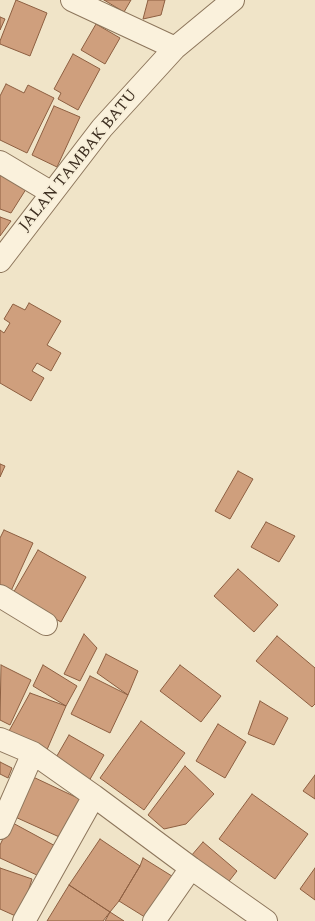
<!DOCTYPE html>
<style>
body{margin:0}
canvas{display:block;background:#f0e4c8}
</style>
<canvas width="315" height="921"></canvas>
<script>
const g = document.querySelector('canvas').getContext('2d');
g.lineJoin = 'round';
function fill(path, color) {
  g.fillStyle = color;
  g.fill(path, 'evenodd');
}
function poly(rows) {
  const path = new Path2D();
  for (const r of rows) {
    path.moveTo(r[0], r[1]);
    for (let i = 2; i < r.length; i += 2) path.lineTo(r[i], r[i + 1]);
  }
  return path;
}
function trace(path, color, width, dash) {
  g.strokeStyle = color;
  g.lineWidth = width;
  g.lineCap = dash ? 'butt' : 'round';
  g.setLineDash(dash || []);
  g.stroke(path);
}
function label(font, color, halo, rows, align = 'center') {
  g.font = font + ' Spectral,serif';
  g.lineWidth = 3.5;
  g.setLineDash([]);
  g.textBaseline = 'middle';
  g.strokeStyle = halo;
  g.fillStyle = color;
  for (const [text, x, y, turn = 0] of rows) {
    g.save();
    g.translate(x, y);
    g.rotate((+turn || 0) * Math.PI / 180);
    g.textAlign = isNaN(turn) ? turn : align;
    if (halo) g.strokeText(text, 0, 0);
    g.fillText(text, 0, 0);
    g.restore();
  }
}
const building = poly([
 [16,0,47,13,30,56,0,44,0,41,16,0],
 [104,0,131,0,124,12,104,0],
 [148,0,165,0,161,15,143,19,148,0],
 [0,17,5,19,0,30,0,17],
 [96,24,120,38,105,64,81,50,96,24],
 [73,54,100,69,78,110,58,99,61,93,54,89,73,54],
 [6,84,24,93,28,85,54,98,27,153,0,140,0,96,6,84],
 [54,106,80,117,57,167,32,155,54,106],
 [0,170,28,186,11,213,0,209,0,170],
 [0,217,11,221,0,236,0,217],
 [29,303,61,321,47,345,61,353,51,371,37,363,32,371,44,378,31,401,0,383,0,330,4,333,10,323,4,319,13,304,25,310,29,303],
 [0,464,5,466,0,477,0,464],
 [238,471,253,479,230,519,215,511,238,471],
 [266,522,295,536,279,562,251,547,266,522],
 [4,530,33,543,11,591,0,586,0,538,4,530],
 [38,550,86,577,61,622,12,595,38,550],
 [238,569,278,605,254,632,214,596,238,569],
 [84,634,97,648,80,681,64,674,84,634],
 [277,636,315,668,315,704,312,707,256,661,277,636],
 [106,654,138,671,128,695,97,673,106,654],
 [1,665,31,680,10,725,0,720,1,665],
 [43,665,77,686,66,706,33,686,43,665],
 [180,665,221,696,201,722,160,691,180,665],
 [90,676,128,695,110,733,71,714,90,676],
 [30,693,66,706,46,752,9,731,30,693],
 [260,701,288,718,274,745,248,734,260,701],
 [141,721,185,753,144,810,100,778,141,721],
 [218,724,246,742,225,778,196,761,218,724],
 [69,735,104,755,89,781,54,761,69,735],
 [0,762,12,768,8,778,0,774,0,762],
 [185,766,214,794,186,824,164,829,148,815,185,766],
 [315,775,315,799,303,791,315,775],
 [31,776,84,801,66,840,13,816,31,776],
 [252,794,308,834,275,879,219,839,252,794],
 [11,822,59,848,39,876,0,858,0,845,11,822],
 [100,839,140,866,119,901,110,912,69,885,100,839],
 [203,842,237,871,226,885,191,856,203,842],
 [143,858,175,878,148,919,119,901,140,866,143,858],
 [0,868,32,879,20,918,0,909,0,868],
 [315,868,315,900,300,889,315,868],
 [69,885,110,912,103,921,47,921,69,885],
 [110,912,124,921,105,921,110,912]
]);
fill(building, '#cf9f7d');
trace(building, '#8d5f41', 1);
const street = poly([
 [72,0,175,48],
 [0,162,52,193],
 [0,261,102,128,175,48,233,0],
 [0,596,46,624],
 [0,739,33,753,94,796,191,868,266,921],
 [0,828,33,753],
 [24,921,94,796],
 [154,921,191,868]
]);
trace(street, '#8d765c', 24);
trace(street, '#faf1dc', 22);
label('16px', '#3d2e20', '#f7eed8', [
 ["JALAN TAMBAK BATU",79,161,-51]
]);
</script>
